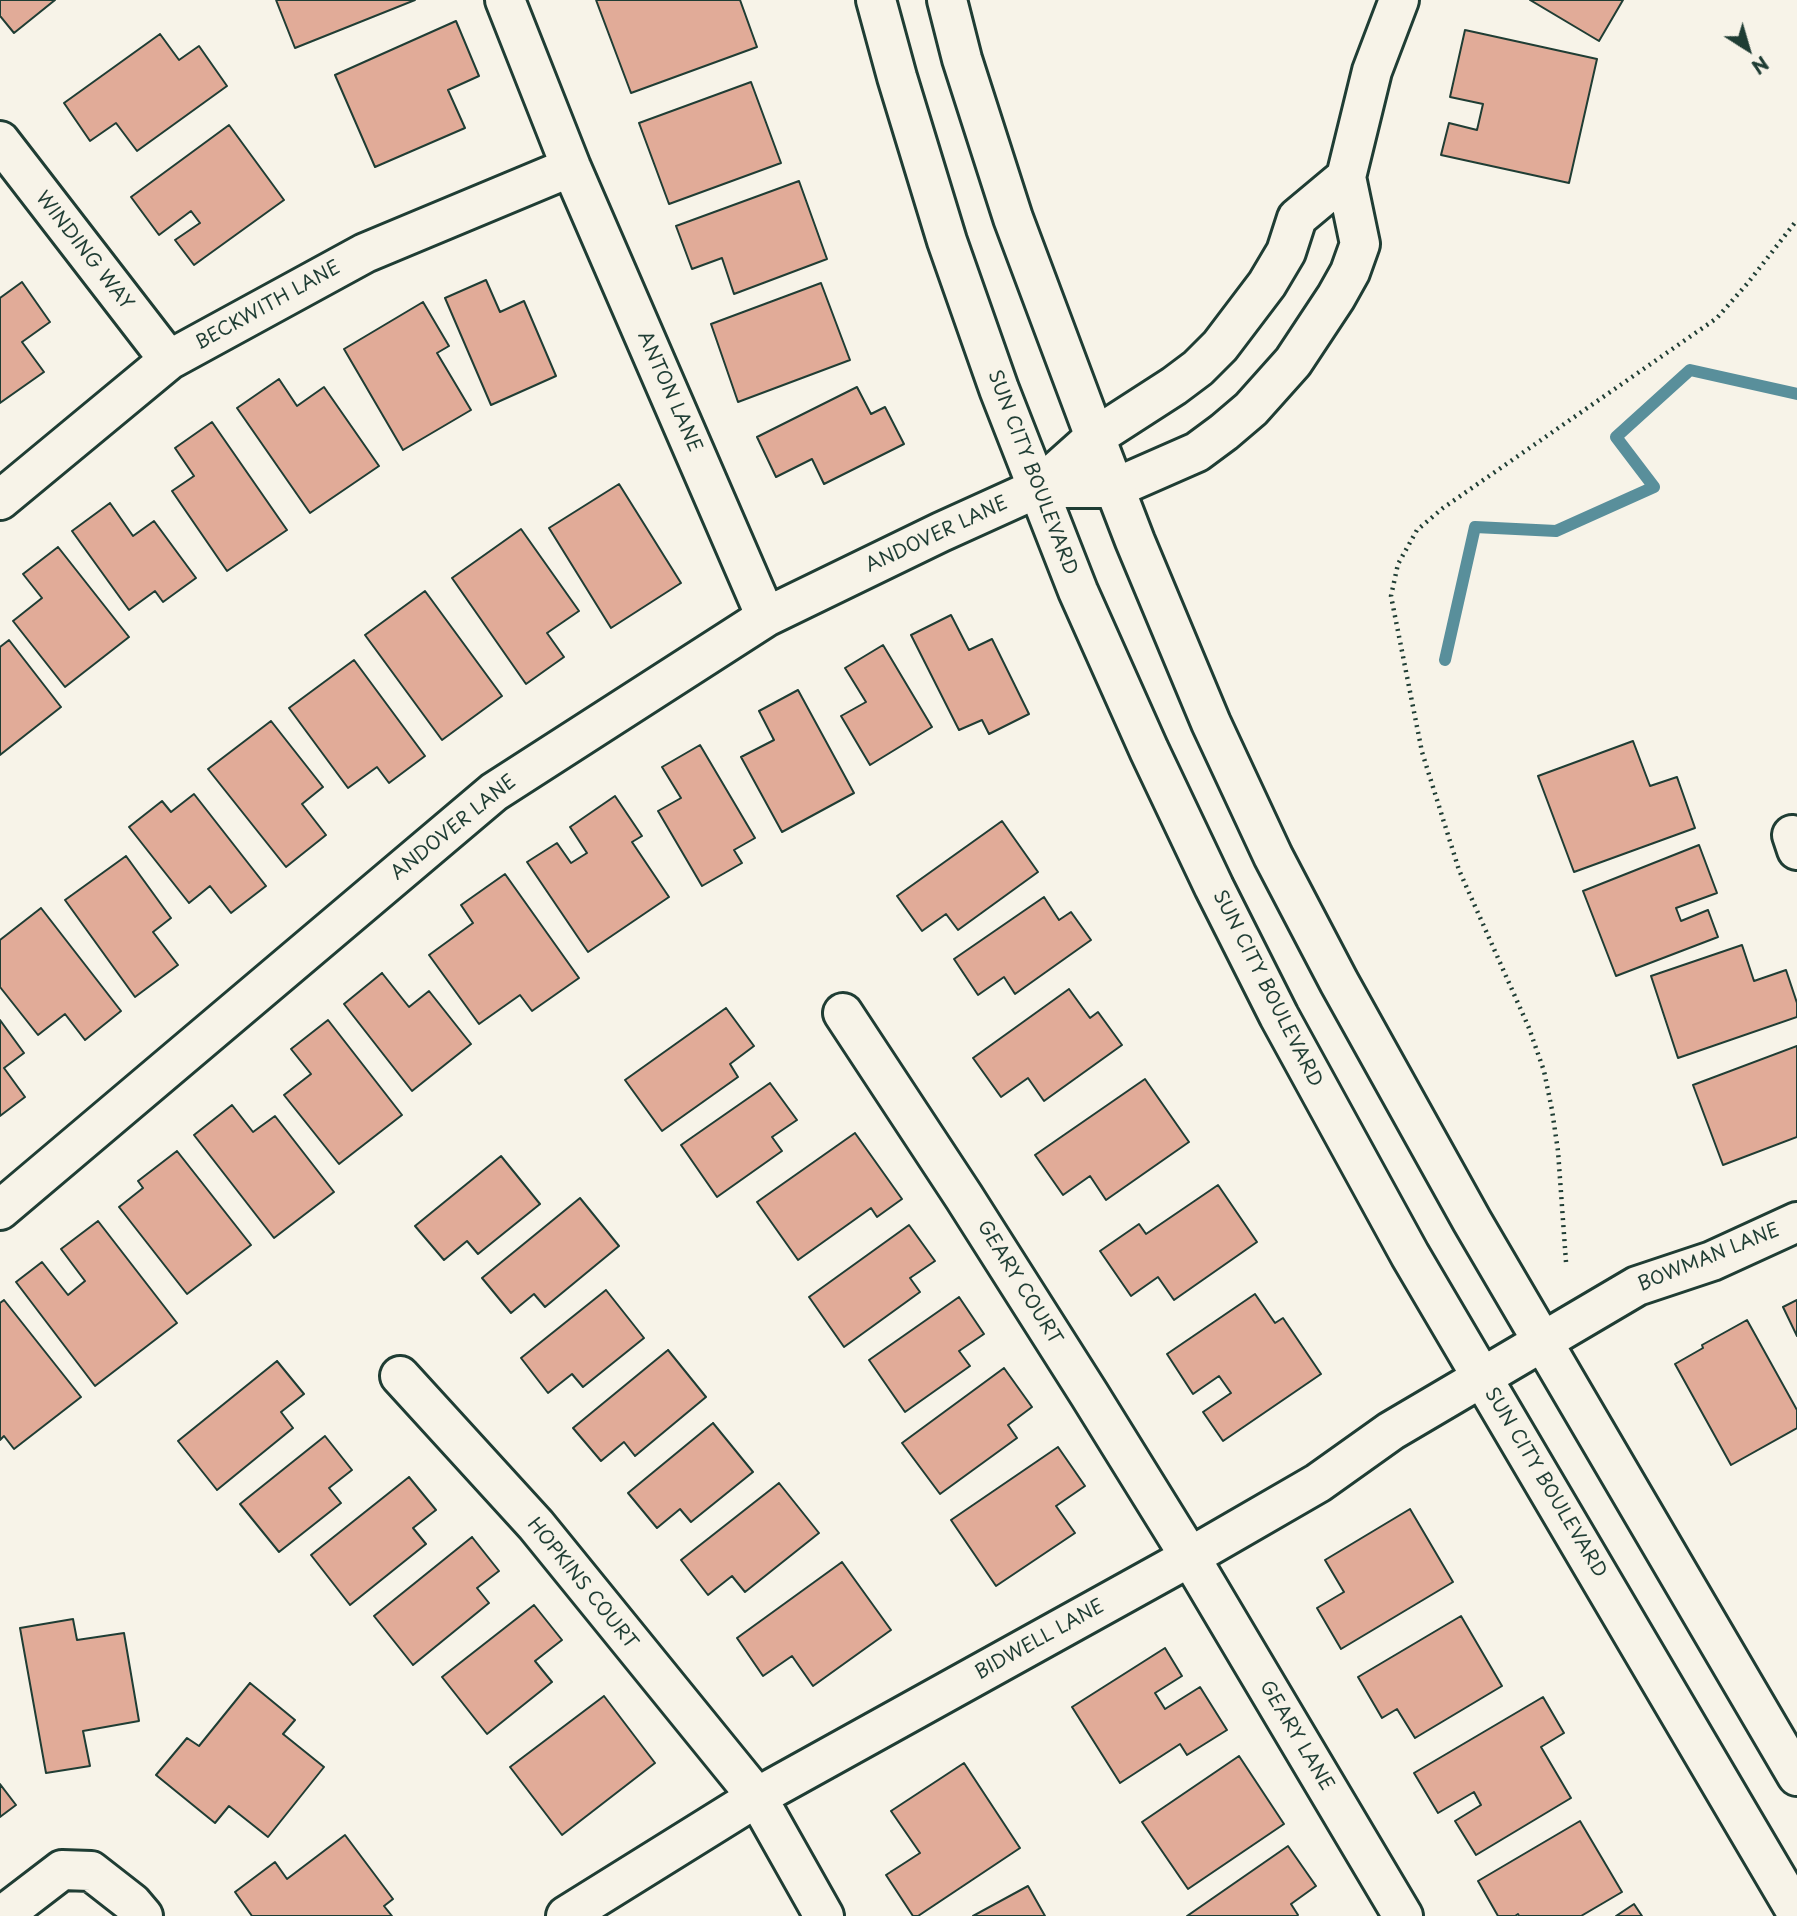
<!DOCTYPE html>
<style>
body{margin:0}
#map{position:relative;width:1797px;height:1916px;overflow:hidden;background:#f7f3e8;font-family:"Playpen Sans",sans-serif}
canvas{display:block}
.north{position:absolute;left:1713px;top:14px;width:70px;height:70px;-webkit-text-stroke:5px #f7f3e8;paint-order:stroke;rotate:143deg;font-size:19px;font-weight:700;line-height:28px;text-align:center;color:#1f3d34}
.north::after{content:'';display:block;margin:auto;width:24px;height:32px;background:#1f3d34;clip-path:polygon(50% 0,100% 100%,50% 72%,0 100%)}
</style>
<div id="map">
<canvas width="1797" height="1916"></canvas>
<div class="north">N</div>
</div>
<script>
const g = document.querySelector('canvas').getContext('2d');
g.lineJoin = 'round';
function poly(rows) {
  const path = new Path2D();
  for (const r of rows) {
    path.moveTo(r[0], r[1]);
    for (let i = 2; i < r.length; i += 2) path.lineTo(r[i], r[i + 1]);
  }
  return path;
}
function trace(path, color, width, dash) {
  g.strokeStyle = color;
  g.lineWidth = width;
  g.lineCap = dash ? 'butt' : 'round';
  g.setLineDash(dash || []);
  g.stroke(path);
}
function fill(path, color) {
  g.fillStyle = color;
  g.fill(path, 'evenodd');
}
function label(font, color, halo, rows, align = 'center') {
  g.font = font + ' "Playpen Sans",sans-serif';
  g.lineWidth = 5;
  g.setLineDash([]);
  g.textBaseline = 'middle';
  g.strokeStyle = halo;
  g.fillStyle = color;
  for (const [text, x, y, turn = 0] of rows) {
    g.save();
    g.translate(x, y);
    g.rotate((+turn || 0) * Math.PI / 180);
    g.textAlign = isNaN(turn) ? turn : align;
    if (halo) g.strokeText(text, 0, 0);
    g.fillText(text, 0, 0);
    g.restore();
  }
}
trace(poly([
 [1445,660,1475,527,1556,531,1654,487,1616,437,1690,370,1797,394]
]), '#598f9b', 12);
const building = poly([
 [0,0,55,0,14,33,0,16,0,0],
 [276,0,415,0,295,48,276,0],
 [596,0,740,0,757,47,631,93,596,0],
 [1530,0,1623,0,1599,41,1530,0],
 [456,21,479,76,448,90,465,128,375,167,335,75,456,21],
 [1465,30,1597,59,1569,183,1441,155,1449,123,1477,130,1483,104,1450,97,1465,30],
 [160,34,179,60,199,46,227,86,137,151,116,123,90,141,64,103,160,34],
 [751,82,781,163,669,204,639,123,751,82],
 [229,125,284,200,194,265,175,240,200,223,191,211,159,235,131,197,229,125],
 [799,181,827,259,734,294,722,258,692,269,676,226,799,181],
 [486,280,500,312,524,301,556,376,491,405,445,298,486,280],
 [22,282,50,322,22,342,44,372,0,403,0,298,22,282],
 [821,283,850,360,738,402,711,324,821,283],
 [423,302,449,346,437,353,471,410,403,450,344,349,423,302],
 [279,379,297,406,324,387,379,466,310,513,237,408,279,379],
 [857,387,871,414,885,407,904,444,824,484,812,459,776,477,757,437,857,387],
 [212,422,287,530,227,571,172,491,194,476,175,448,212,422],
 [619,484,681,583,611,628,549,528,619,484],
 [110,503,133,536,154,521,196,578,163,602,155,591,129,610,72,531,110,503],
 [521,529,579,611,547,633,564,657,526,684,452,578,521,529],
 [58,547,129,637,65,687,13,621,42,598,23,574,58,547],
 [425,591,502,696,442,740,365,635,425,591],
 [951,615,969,650,992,639,1029,714,989,734,982,720,959,730,911,635,951,615],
 [9,640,61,707,0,755,0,647,9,640],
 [883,645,932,727,870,765,841,716,866,702,845,668,883,645],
 [354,660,425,756,389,783,377,767,348,788,289,708,354,660],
 [798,690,854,793,782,832,741,757,774,740,759,711,798,690],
 [271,721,323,787,302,804,326,835,286,867,208,769,271,721],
 [1633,741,1650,786,1677,777,1695,828,1574,872,1538,776,1633,741],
 [700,745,755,838,734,850,742,863,702,886,658,811,681,798,662,767,700,745],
 [194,794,266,886,231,913,210,886,189,903,129,827,162,801,171,812,194,794],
 [615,796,642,836,632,842,669,897,588,952,527,862,557,843,571,863,587,853,570,827,615,796],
 [1002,821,1038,872,958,930,946,914,922,931,897,896,1002,821],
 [1699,845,1717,893,1676,908,1681,921,1708,910,1718,937,1616,976,1583,891,1699,845],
 [126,856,171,918,153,932,178,965,135,997,65,900,126,856],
 [505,874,579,978,532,1011,520,995,479,1024,429,955,473,923,461,905,505,874],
 [1044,897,1059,920,1071,912,1091,940,1015,994,1004,977,978,995,954,959,1044,897],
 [41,908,121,1011,85,1040,65,1014,38,1035,0,987,0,940,41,908],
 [1742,945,1754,981,1786,970,1797,1003,1797,1017,1678,1058,1651,976,1742,945],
 [382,973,409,1007,429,991,471,1044,412,1091,344,1004,382,973],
 [1069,989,1090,1018,1098,1012,1122,1045,1044,1101,1028,1078,1001,1097,973,1058,1069,989],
 [726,1008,754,1046,730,1064,738,1077,662,1131,625,1080,726,1008],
 [0,1020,24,1053,4,1068,25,1097,0,1116,0,1020],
 [328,1020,402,1115,339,1164,284,1095,311,1074,291,1049,328,1020],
 [1797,1046,1797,1137,1723,1165,1693,1085,1797,1046],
 [1145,1079,1189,1142,1106,1200,1090,1176,1063,1195,1035,1155,1145,1079],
 [770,1083,797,1120,772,1137,782,1151,717,1197,681,1145,770,1083],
 [232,1105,253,1132,275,1116,334,1192,274,1238,194,1135,232,1105],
 [855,1133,902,1199,877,1217,871,1208,798,1260,757,1202,855,1133],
 [177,1151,251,1245,187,1294,119,1207,143,1188,138,1181,177,1151],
 [501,1156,540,1204,478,1254,467,1241,444,1260,415,1226,501,1156],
 [1218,1185,1257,1242,1174,1300,1158,1277,1131,1296,1100,1251,1139,1224,1146,1234,1218,1185],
 [580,1198,619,1246,545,1307,534,1294,511,1313,482,1278,580,1198],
 [98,1221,177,1323,95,1386,16,1282,42,1262,68,1295,85,1281,61,1249,98,1221],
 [909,1225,935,1261,910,1278,920,1292,844,1347,809,1297,909,1225],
 [606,1290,644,1338,583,1387,572,1374,548,1393,521,1358,606,1290],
 [1255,1294,1275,1323,1283,1318,1321,1374,1223,1441,1203,1412,1231,1393,1219,1376,1193,1394,1167,1354,1255,1294],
 [959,1297,984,1334,959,1351,970,1366,905,1412,869,1360,959,1297],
 [4,1300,81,1397,14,1449,4,1436,0,1440,0,1303,4,1300],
 [1797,1300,1797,1336,1783,1307,1797,1300],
 [1747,1320,1797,1410,1797,1428,1731,1465,1675,1364,1703,1348,1702,1345,1747,1320],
 [668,1350,706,1397,635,1456,624,1442,601,1461,573,1428,668,1350],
 [277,1361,304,1394,281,1412,293,1428,217,1490,178,1441,277,1361],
 [1004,1368,1032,1407,1008,1425,1017,1438,940,1494,902,1443,1004,1368],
 [713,1423,753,1472,691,1522,680,1509,657,1528,628,1493,713,1423],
 [325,1436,352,1470,329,1488,341,1503,279,1552,240,1504,325,1436],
 [1058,1447,1085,1486,1056,1506,1075,1533,996,1586,951,1520,1058,1447],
 [409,1477,436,1510,413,1528,426,1544,350,1605,311,1555,409,1477],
 [779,1483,819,1533,745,1592,732,1576,708,1595,681,1560,779,1483],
 [1410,1509,1453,1582,1341,1649,1317,1608,1344,1592,1325,1560,1410,1509],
 [472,1537,499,1571,477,1588,489,1603,413,1665,374,1616,472,1537],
 [842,1562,891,1630,813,1686,792,1656,763,1676,737,1638,842,1562],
 [534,1605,562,1640,535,1661,552,1682,487,1734,442,1677,534,1605],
 [1461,1616,1502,1686,1415,1738,1397,1709,1382,1718,1358,1677,1461,1616],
 [73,1619,77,1640,124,1633,139,1721,83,1731,90,1766,46,1773,20,1628,73,1619],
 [1165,1648,1182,1676,1155,1693,1165,1709,1200,1687,1227,1730,1187,1755,1180,1744,1120,1783,1072,1707,1165,1648],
 [250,1683,295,1720,283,1734,324,1767,268,1837,229,1806,215,1823,156,1775,187,1738,199,1746,250,1683],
 [604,1696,655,1763,562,1835,510,1767,604,1696],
 [1543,1697,1564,1733,1541,1747,1571,1798,1476,1855,1455,1821,1481,1805,1474,1792,1438,1813,1414,1773,1543,1697],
 [1239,1756,1284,1824,1188,1889,1142,1822,1239,1756],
 [964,1763,1020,1848,918,1916,913,1916,886,1875,920,1853,891,1811,964,1763],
 [0,1784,16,1805,0,1817,0,1784],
 [1580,1821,1622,1892,1581,1916,1519,1916,1518,1914,1515,1916,1498,1916,1478,1881,1580,1821],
 [345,1835,393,1899,384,1906,392,1916,252,1916,235,1892,275,1862,287,1879,345,1835],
 [1288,1846,1316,1886,1291,1904,1298,1915,1297,1916,1187,1916,1288,1846],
 [1028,1886,1045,1916,973,1916,1028,1886],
 [1634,1904,1642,1916,1616,1916,1634,1904]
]);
fill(building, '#e1ab98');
trace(building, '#1f3d34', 2);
const street = poly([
 [505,0,571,167,766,617],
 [0,141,169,360],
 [1038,488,1115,488,1197,452,1224,432,1251,409,1293,362,1336,297,1350,272,1360,244,1346,177,1372,71,1399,0],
 [0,500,169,360,365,253,571,167],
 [1792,835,1797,850],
 [843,1013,964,1197,1089,1394,1190,1557,1403,1916],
 [0,1210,494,792,766,617,941,532,1038,488,1095,437,1174,386,1198,368,1220,346,1267,284,1286,252,1297,218,1346,177],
 [400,1376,536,1525,757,1797,824,1916],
 [2,1916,62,1870,91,1871,132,1903,143,1916],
 [566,1916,757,1797,1190,1557,1318,1483,1391,1431,1637,1286,1712,1261,1797,1222]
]);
const secondary = poly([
 [876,0,897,77,947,241,999,389,1078,591,1149,750,1214,887,1279,1016,1410,1255,1797,1913],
 [947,0,962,59,1013,218,1095,437,1135,541,1211,723,1273,856,1339,982,1472,1221,1797,1776]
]);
trace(street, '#1f3d34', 44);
trace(secondary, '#1f3d34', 44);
trace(poly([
 [1566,1262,1558,1151,1552,1110,1544,1071,1529,1028,1459,870,1422,752,1391,596,1398,564,1417,530,1443,508,1717,318,1747,284,1797,220]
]), '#1f3d34', 4.5, [2, 5]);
trace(street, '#f7f3e8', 38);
trace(secondary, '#f7f3e8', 38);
label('19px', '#1f3d34', '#f7f3e8', [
 ["WINDING WAY",84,251,52],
 ["BECKWITH LANE",268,306,-29],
 ["ANTON LANE",669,392,66],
 ["SUN CITY BOULEVARD",1032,473,69],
 ["ANDOVER LANE",937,535,-25],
 ["ANDOVER LANE",454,828,-39],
 ["SUN CITY BOULEVARD",1267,989,63],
 ["BOWMAN LANE",1709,1258,-22],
 ["GEARY COURT",1019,1283,58],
 ["SUN CITY BOULEVARD",1545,1483,59],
 ["HOPKINS COURT",582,1584,51],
 ["BIDWELL LANE",1040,1640,-29],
 ["GEARY LANE",1296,1736,59]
]);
</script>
